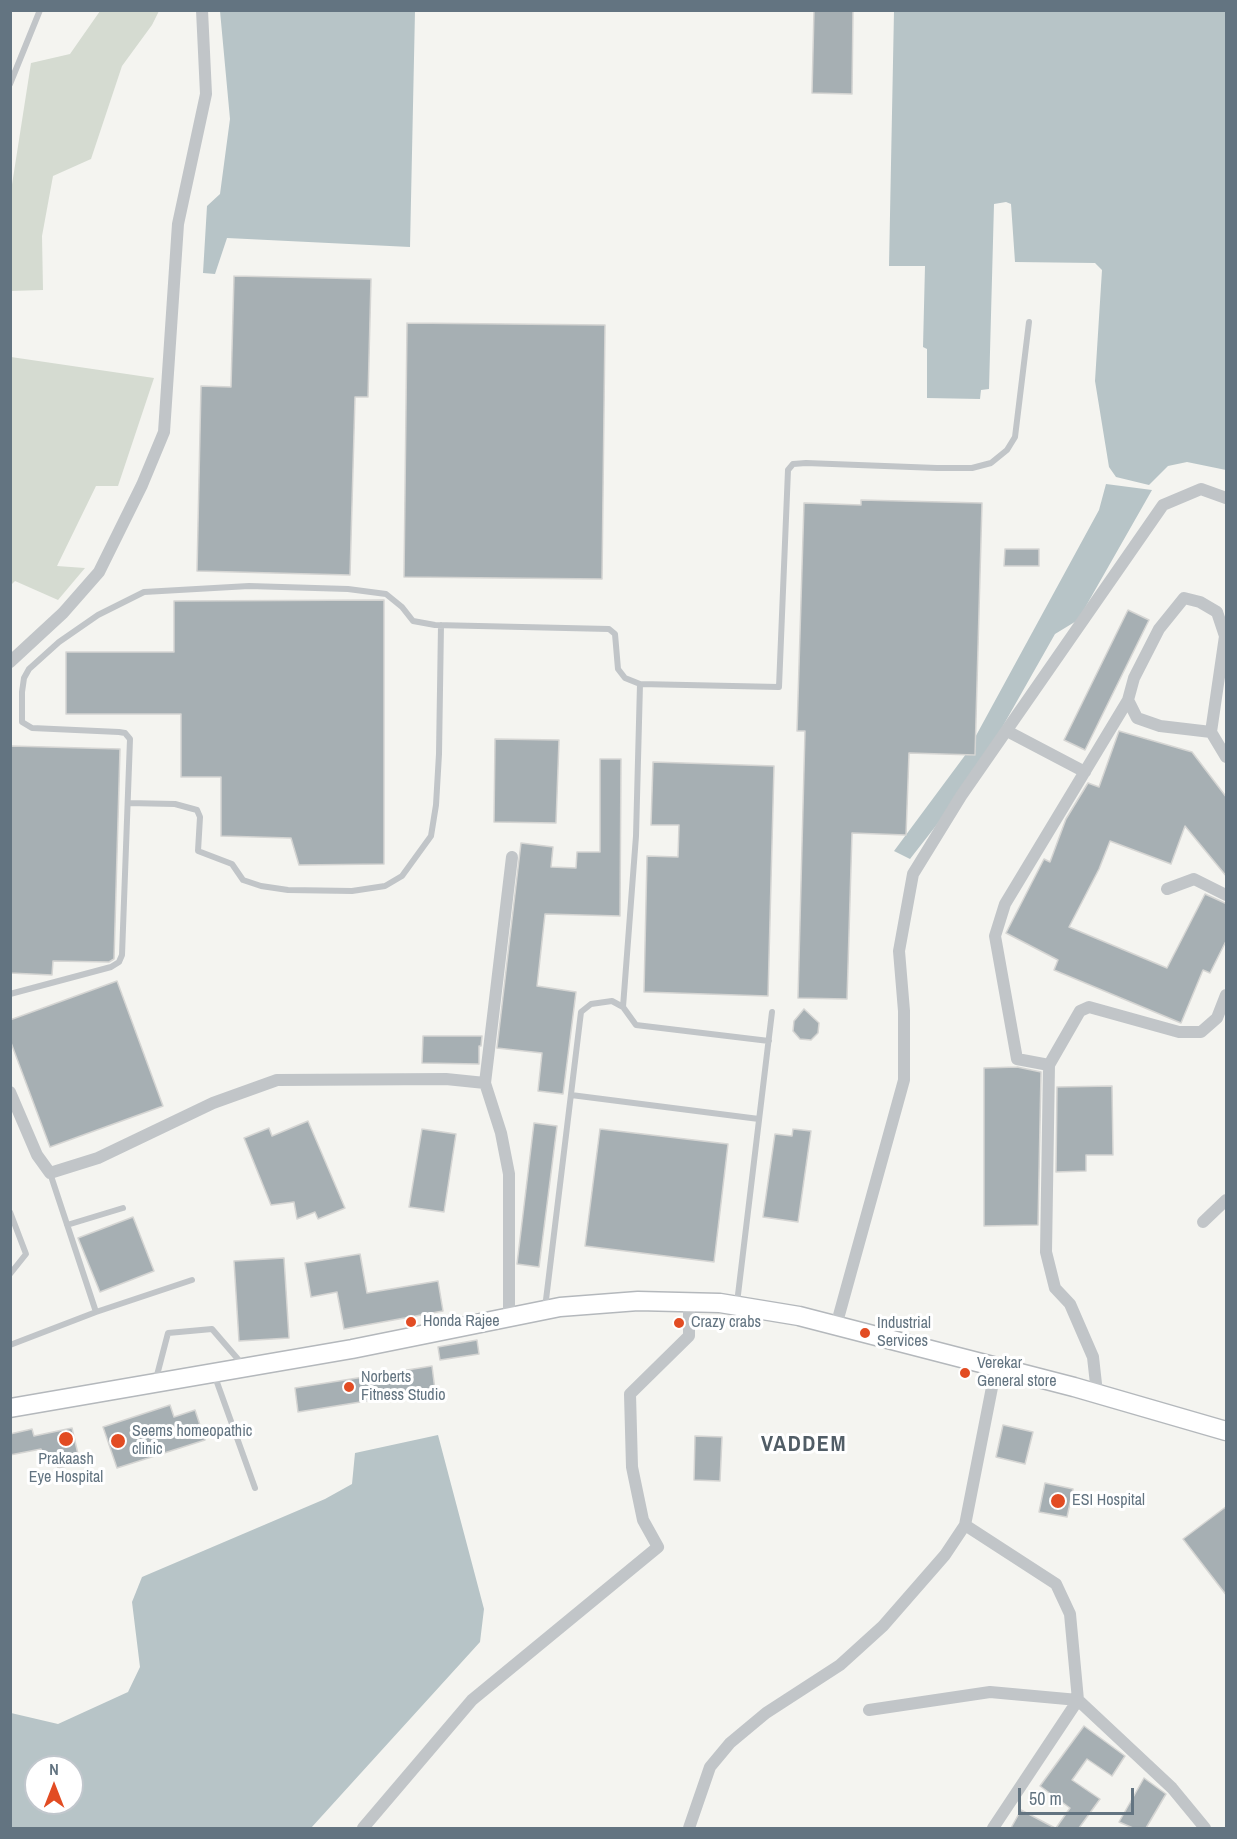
<!DOCTYPE html>
<style>
body{margin:0}
#map{position:relative;width:1237px;height:1839px;overflow:hidden;background:#f4f4f0;font-family:"Archivo Narrow",sans-serif}
canvas{display:block}
.frame{position:absolute;inset:0;border:12px solid #637481;pointer-events:none}
.north{position:absolute;left:24px;top:1755px;width:60px;height:60px;box-sizing:border-box;background:#fff;border:2px solid #c1c7cd;border-radius:50%;rotate:0deg;font-size:16px;font-weight:700;line-height:24px;text-align:center;color:#637481}
.north::after{content:'';display:block;margin:auto;width:21px;height:27px;background:#e24c23;clip-path:polygon(50% 0,100% 100%,50% 72%,0 100%)}
.scale{position:absolute;left:1018px;top:1788px;width:116px;height:27px;box-sizing:border-box;border:3px solid #637481;border-top:0;padding-left:8px;font-size:18px;line-height:21px;white-space:nowrap;color:#637481;-webkit-text-stroke:4px #fff;paint-order:stroke}
</style>
<div id="map">
<canvas width="1237" height="1839"></canvas>
<div class="frame"></div>
<div class="north">N</div>
<div class="scale">50 m</div>
</div>
<script>
const g = document.querySelector('canvas').getContext('2d');
g.lineJoin = 'round';
function fill(path, color) {
  g.fillStyle = color;
  g.fill(path, 'evenodd');
}
function poly(rows) {
  const path = new Path2D();
  for (const r of rows) {
    path.moveTo(r[0], r[1]);
    for (let i = 2; i < r.length; i += 2) path.lineTo(r[i], r[i + 1]);
  }
  return path;
}
function trace(path, color, width, dash) {
  g.strokeStyle = color;
  g.lineWidth = width;
  g.lineCap = dash ? 'butt' : 'round';
  g.setLineDash(dash || []);
  g.stroke(path);
}
function label(font, color, halo, rows, align = 'center') {
  g.font = font + ' "Archivo Narrow",sans-serif';
  g.lineWidth = 6;
  g.setLineDash([]);
  g.textBaseline = 'middle';
  g.strokeStyle = halo;
  g.fillStyle = color;
  for (const [text, x, y, turn = 0] of rows) {
    g.save();
    g.translate(x, y);
    g.rotate((+turn || 0) * Math.PI / 180);
    g.textAlign = isNaN(turn) ? turn : align;
    if (halo) g.strokeText(text, 0, 0);
    g.fillText(text, 0, 0);
    g.restore();
  }
}
fill(poly([
 [100,11,159,11,152,25,122,66,91,159,53,176,42,236,43,290,11,291,11,191,31,63,70,54],
 [11,357,154,378,118,486,96,486,57,566,85,568,58,600,15,581,11,585]
]), '#d5dbd1');
fill(poly([
 [220,11,415,11,410,247,227,238,215,274,203,273,207,206,220,194,230,119],
 [894,11,1226,11,1226,470,1187,462,1168,466,1149,485,1116,477,1109,467,1095,381,1102,270,1095,263,1015,262,1011,204,1006,202,994,204,989,389,981,390,980,399,927,398,927,349,923,347,925,266,889,266],
 [1106,484,1152,490,1078,620,1055,634,974,777,910,859,894,851,966,754,1099,510],
 [438,1435,484,1609,480,1642,311,1828,11,1828,11,1713,58,1724,128,1692,140,1667,132,1602,142,1577,325,1499,352,1484,355,1453],
 [36,1767,72,1767,72,1803,36,1803]
]), '#b7c4c7');
const building = poly([
 [814,10,853,10,852,94,812,93,814,10],
 [234,276,371,279,368,397,355,397,350,575,197,571,201,386,231,387,234,276],
 [407,323,605,325,602,579,404,577,407,323],
 [861,500,982,503,975,755,909,753,906,835,852,833,847,999,798,998,805,731,797,731,804,503,861,505,861,500],
 [1005,549,1039,549,1039,566,1004,566,1005,549],
 [384,600,384,864,299,865,291,838,221,836,221,777,181,777,181,714,66,714,66,652,174,652,174,601,384,600],
 [1128,610,1149,620,1085,750,1064,740,1128,610],
 [1119,731,1192,752,1227,798,1227,877,1185,826,1171,864,1110,841,1099,869,1069,927,1167,968,1205,894,1227,904,1227,939,1210,973,1203,970,1181,1023,1054,970,1058,960,1006,933,1044,859,1050,862,1066,819,1088,783,1099,787,1119,731],
 [495,739,559,740,556,823,494,822,495,739],
 [10,746,120,749,114,959,109,962,53,961,52,975,10,973,10,746],
 [600,759,621,759,620,916,545,914,537,986,576,992,563,1094,538,1091,542,1053,497,1048,521,843,553,847,551,867,576,868,577,852,600,852,600,759],
 [653,762,774,766,768,996,644,992,647,856,678,857,679,825,651,825,653,762],
 [117,981,163,1106,50,1147,10,1040,10,1020,117,981],
 [804,1009,819,1023,818,1033,811,1040,800,1039,793,1031,794,1021,804,1009],
 [423,1036,482,1036,481,1046,479,1046,479,1064,422,1063,423,1036],
 [1017,1067,1041,1072,1038,1225,984,1226,984,1068,1017,1067],
 [1112,1086,1113,1155,1086,1155,1086,1171,1056,1172,1057,1087,1112,1086],
 [308,1121,345,1208,318,1219,315,1212,297,1219,294,1202,271,1205,244,1138,269,1128,272,1136,308,1121],
 [534,1123,557,1126,539,1267,517,1264,534,1123],
 [422,1129,456,1134,444,1212,409,1207,422,1129],
 [600,1129,728,1144,714,1262,585,1246,600,1129],
 [793,1129,811,1131,798,1222,763,1217,775,1134,792,1136,793,1129],
 [133,1217,154,1271,100,1292,78,1238,133,1217],
 [360,1254,367,1293,438,1281,443,1311,344,1329,337,1292,311,1297,305,1263,360,1254],
 [284,1258,289,1338,239,1341,234,1261,284,1258],
 [477,1340,479,1354,440,1360,438,1347,477,1340],
 [432,1366,435,1390,298,1412,295,1388,432,1366],
 [170,1405,174,1417,195,1410,205,1440,117,1468,103,1427,170,1405],
 [1003,1425,1033,1432,1025,1464,996,1457,1003,1425],
 [72,1428,80,1463,58,1468,55,1456,46,1458,41,1449,10,1455,10,1434,32,1429,34,1436,72,1428],
 [695,1436,722,1437,720,1481,694,1480,695,1436],
 [1045,1483,1073,1489,1067,1517,1039,1512,1045,1483],
 [1227,1506,1227,1596,1183,1539,1227,1506],
 [1084,1726,1125,1756,1112,1776,1087,1759,1072,1780,1100,1799,1079,1828,1056,1828,1070,1808,1040,1786,1084,1726],
 [1144,1778,1166,1794,1146,1828,1133,1828,1119,1822,1144,1778],
 [1021,1810,1055,1828,1011,1828,1021,1810]
]);
fill(building, '#a6afb3');
trace(building, '#d5d5d3', 1.5);
const primary = poly([
 [10,1408,352,1349,560,1307,638,1301,720,1303,799,1316,1074,1387,1226,1431]
]);
trace(primary, '#b4b8bc', 21);
trace(poly([
 [10,84,40,10],
 [128,803,175,804,197,810,200,817,198,851,232,864,243,880,261,886,288,890,352,891,385,886,402,876,431,836,436,805,439,754,441,625],
 [10,994,111,967,119,962,122,955,130,739,125,733,119,732,32,728,22,722,22,692,24,678,29,669,59,642,98,615,144,592,249,586,348,589,386,594,402,607,413,621,435,625,609,629,615,634,618,669,625,678,640,684],
 [623,1007,636,836,640,684,779,687,788,470,793,464,806,463,937,468,972,468,991,463,1007,450,1015,437,1029,322],
 [571,1095,759,1119],
 [50,1173,96,1312],
 [10,1212,26,1254,10,1274],
 [67,1225,123,1208],
 [737,1303,772,1012],
 [545,1308,581,1012,591,1004,612,1001,623,1007,636,1025,769,1041],
 [10,1345,96,1312,192,1280],
 [214,1374,255,1488],
 [156,1379,168,1333,212,1329,243,1365]
]), '#c1c5c8', 6);
trace(poly([
 [10,662,63,613,99,572,142,485,164,432,178,224,206,94,202,10],
 [1007,731,1085,772],
 [1211,732,1160,726,1137,718,1128,700,1134,678,1159,629,1184,598,1200,602,1217,612,1225,636,1211,732,1226,757],
 [1167,889,1194,879,1226,895],
 [1049,1065,1017,1059,995,936,1005,904,1128,700],
 [485,1083,512,857],
 [10,1092,37,1155,50,1173,98,1158,213,1103,277,1080,446,1079,485,1083,501,1133,509,1174,509,1317],
 [1203,1222,1226,1200],
 [836,1326,904,1080,904,1011,899,951,913,874,961,796,1163,505,1201,489,1226,498],
 [1097,1393,1093,1357,1070,1304,1055,1288,1046,1252,1049,1065,1080,1011,1089,1007,1179,1032,1201,1032,1217,1018,1226,995],
 [965,1525,1056,1584,1070,1614,1078,1700,993,1828],
 [869,1710,990,1692,1078,1700,1172,1788,1205,1828],
 [363,1828,472,1700,658,1547,643,1520,632,1467,630,1394,689,1336,689,1302],
 [689,1828,710,1767,730,1743,766,1713,840,1665,883,1626,945,1555,965,1525,996,1367]
]), '#c1c5c8', 12);
trace(primary, '#fff', 18);
for (const [x, y, r, color] of [
 [411,1322,6,"#e24c23"],
 [679,1323,6,"#e24c23"],
 [865,1333,6,"#e24c23"],
 [965,1373,6,"#e24c23"],
 [349,1387,6,"#e24c23"],
 [66,1439,8,"#e24c23"],
 [118,1441,8,"#e24c23"],
 [1058,1501,8,"#e24c23"]
]) {
  const dot = new Path2D();
  dot.arc(x, y, r, 0, 2 * Math.PI);
  g.fillStyle = color;
  g.fill(dot);
  trace(dot, '#fff', 2);
}
label('16px', '#637481', '#fff', [
 ["Honda Rajee",423,1322],
 ["Crazy crabs",691,1323],
 ["Industrial",877,1324],
 ["Services",877,1342],
 ["Verekar",977,1364],
 ["General store",977,1382],
 ["Norberts",361,1378],
 ["Fitness Studio",361,1396],
 ["Seems homeopathic",132,1432],
 ["clinic",132,1450],
 ["Prakaash",66,1460,"center"],
 ["Eye Hospital",66,1478,"center"],
 ["ESI Hospital",1072,1501]
], 'left');
g.letterSpacing = '1.5px';
label('bold 22px', '#515d66', '#fff', [
 ["VADDEM",804,1445]
]);
g.letterSpacing = '0px';
</script>
